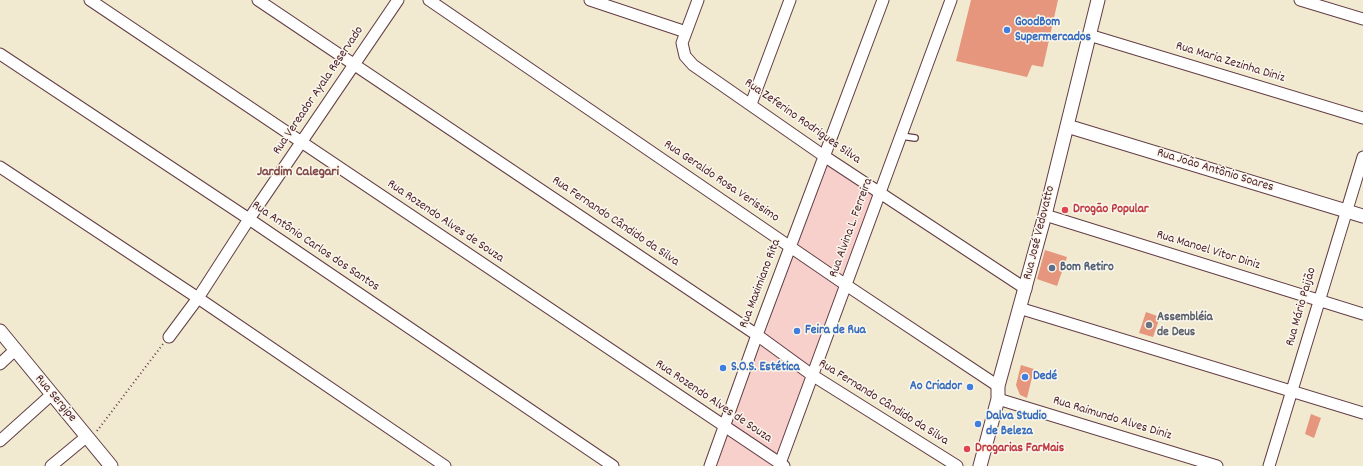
<!DOCTYPE html>
<meta charset="utf-8">
<style>
body{margin:0}
canvas{display:block;background:#f1ead1}
</style>
<canvas width="1363" height="466"></canvas>
<script>
const g = document.querySelector('canvas').getContext('2d');
g.lineJoin = 'round';
function fill(path, color) {
  g.fillStyle = color;
  g.fill(path, 'evenodd');
}
function poly(rows) {
  const path = new Path2D();
  for (const r of rows) {
    path.moveTo(r[0], r[1]);
    for (let i = 2; i < r.length; i += 2) path.lineTo(r[i], r[i + 1]);
  }
  return path;
}
function trace(path, color, width, dash) {
  g.strokeStyle = color;
  g.lineWidth = width;
  g.lineCap = dash ? 'butt' : 'round';
  g.setLineDash(dash || []);
  g.stroke(path);
}
function label(font, color, halo, rows, align = 'center') {
  g.font = font + ' Dekko,sans-serif';
  g.lineWidth = 3;
  g.setLineDash([]);
  g.textBaseline = 'middle';
  g.strokeStyle = halo;
  g.fillStyle = color;
  for (const [text, x, y, turn = 0] of rows) {
    g.save();
    g.translate(x, y);
    g.rotate((+turn || 0) * Math.PI / 180);
    g.textAlign = isNaN(turn) ? turn : align;
    if (halo) g.strokeText(text, 0, 0);
    g.fillText(text, 0, 0);
    g.restore();
  }
}
fill(poly([
 [828,163,878,196,776,466,716,466]
]), '#f7d0cc');
fill(poly([
 [971,0,1058,0,1043,67,1032,65,1027,77,956,61],
 [1045,250,1067,257,1057,286,1037,279],
 [1146,312,1160,317,1153,337,1139,333],
 [1021,365,1034,369,1027,398,1020,395,1016,385],
 [1311,414,1321,418,1314,438,1305,434]
]), '#e5967c');
const service = poly([
 [901,136,915,138]
]);
const minor = poly([
 [90,0,784,466],
 [258,0,757,335,812,375,957,466],
 [429,0,846,285,998,386],
 [590,0,686,32],
 [698,0,682,43,685,56,693,65,824,156,1026,289],
 [1300,0,1363,19],
 [1089,35,1363,118],
 [0,54,249,219,613,466],
 [751,104,790,0],
 [0,167,198,298,445,466],
 [1045,215,1363,314],
 [1019,308,1363,413],
 [169,337,198,298,249,219,398,0],
 [0,364,15,350],
 [998,399,1217,466],
 [0,441,51,395],
 [51,466,86,437],
 [710,466,757,335,883,0],
 [779,466,951,0],
 [1269,466,1363,157]
]);
const tertiary = poly([
 [1067,126,1363,216],
 [0,331,111,466],
 [980,466,998,399,998,386,1045,215,1098,0]
]);
trace(service, '#633d44', 8);
trace(minor, '#633d44', 13);
trace(tertiary, '#633d44', 15);
trace(poly([
 [97,431,163,344]
]), '#633d44', 2, [1, 3]);
trace(service, '#fff', 5.5);
trace(minor, '#fff', 11);
trace(tertiary, '#fff', 13);
for (const [x, y, r, color] of [
 [1007,30,4,"#3f7fe0"],
 [1065,210,4,"#e0444e"],
 [1052,268,4,"#5c6f8a"],
 [1149,325,4,"#6b7280"],
 [797,331,4,"#3f7fe0"],
 [723,368,4,"#3f7fe0"],
 [1025,377,4,"#3f7fe0"],
 [970,387,4,"#3f7fe0"],
 [978,424,4,"#3f7fe0"],
 [967,449,4,"#e0444e"]
]) {
  const dot = new Path2D();
  dot.arc(x, y, r, 0, 2 * Math.PI);
  g.fillStyle = color;
  g.fill(dot);
  trace(dot, '#fbf7ec', 1.5);
}
label('bold 13px', '#366cbe', '#fbf7ec', [
 ["GoodBom",1015,23],
 ["Supermercados",1015,38],
 ["Feira de Rua",805,331],
 ["S.O.S. Estética",731,368],
 ["Dedé",1033,377],
 ["Ao Criador",962,387,"right"],
 ["Dalva Studio",986,417],
 ["de Beleza",986,432]
], 'left');
label('13px', '#4a1f2b', '#fbf7ec', [
 ["Rua Maria Zezinha Diniz",1230,63,17],
 ["Rua Vereador Ayala Reservado",319,91,-56],
 ["Rua Zeferino Rodrigues Silva",802,122,35],
 ["Rua João Antônio Soares",1215,171,17],
 ["Rua Geraldo Rosa Verissimo",721,182,34],
 ["Rua Rozendo Alves de Souza",445,222,34],
 ["Rua Fernando Cândido da Silva",615,222,34],
 ["Rua Alvina L. Ferreira",852,228,-70],
 ["Rua José Vedovatto",1040,233,-76],
 ["Rua Antônio Carlos dos Santos",315,247,34],
 ["Rua Manoel Vitor Diniz",1208,251,17],
 ["Rua Maximiano Rita",761,284,-69],
 ["Rua Mário Paijão",1302,307,-74],
 ["Rua Sergipe",55,399,50],
 ["Rua Rozendo Alves de Souza",713,402,34],
 ["Rua Fernando Cândido da Silva",883,403,32],
 ["Rua Raimundo Alves Diniz",1112,419,17]
]);
label('bold 13px', '#be3a42', '#fbf7ec', [
 ["Drogão Popular",1073,210],
 ["Drogarias FarMais",975,449]
], 'left');
label('bold 13px', '#4e5e75', '#fbf7ec', [
 ["Bom Retiro",1060,268]
], 'left');
label('bold 13px', '#5b616d', '#fbf7ec', [
 ["Assembléia",1157,318],
 ["de Deus",1157,333]
], 'left');
label('bold 14px', '#804947', '#fbf7ec', [
 ["Jardim Calegari",298,173]
]);
</script>
